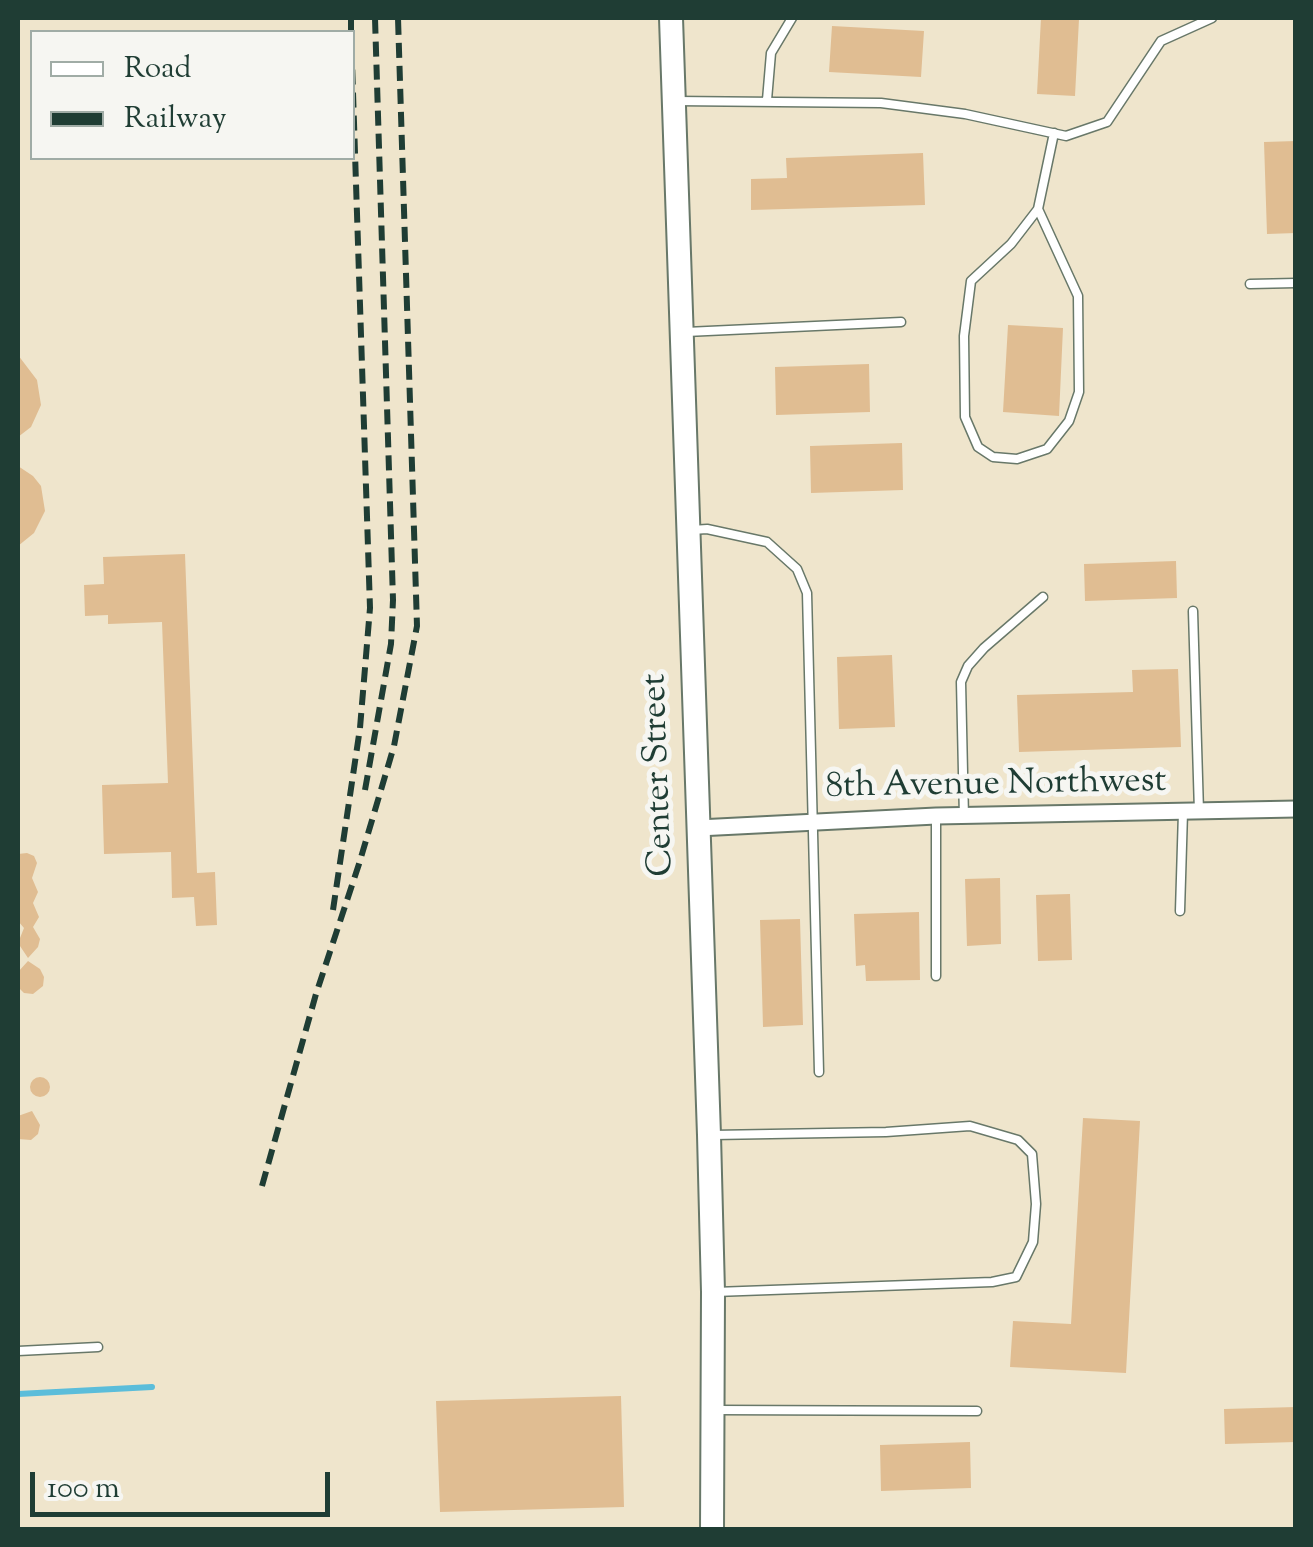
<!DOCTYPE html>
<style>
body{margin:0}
#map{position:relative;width:1313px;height:1547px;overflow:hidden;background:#efe5cc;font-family:"Sorts Mill Goudy",serif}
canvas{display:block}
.frame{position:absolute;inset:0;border:20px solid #1f3d34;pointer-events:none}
.legend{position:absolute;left:30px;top:30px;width:325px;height:130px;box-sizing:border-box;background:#f6f6f2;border:2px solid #a0aca6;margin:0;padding:12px 18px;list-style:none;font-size:30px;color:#1f3d34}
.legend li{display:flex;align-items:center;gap:20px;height:50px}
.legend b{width:50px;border:2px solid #a0aca6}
.scale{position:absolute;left:30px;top:1472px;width:300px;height:45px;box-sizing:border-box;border:5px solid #1f3d34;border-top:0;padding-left:12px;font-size:30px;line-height:35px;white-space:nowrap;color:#1f3d34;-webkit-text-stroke:8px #f6f6f2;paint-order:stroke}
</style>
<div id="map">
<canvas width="1313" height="1547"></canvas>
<div class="frame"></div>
<ul class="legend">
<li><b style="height:12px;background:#fff"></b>Road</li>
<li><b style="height:12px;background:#1f3d34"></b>Railway</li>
</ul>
<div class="scale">100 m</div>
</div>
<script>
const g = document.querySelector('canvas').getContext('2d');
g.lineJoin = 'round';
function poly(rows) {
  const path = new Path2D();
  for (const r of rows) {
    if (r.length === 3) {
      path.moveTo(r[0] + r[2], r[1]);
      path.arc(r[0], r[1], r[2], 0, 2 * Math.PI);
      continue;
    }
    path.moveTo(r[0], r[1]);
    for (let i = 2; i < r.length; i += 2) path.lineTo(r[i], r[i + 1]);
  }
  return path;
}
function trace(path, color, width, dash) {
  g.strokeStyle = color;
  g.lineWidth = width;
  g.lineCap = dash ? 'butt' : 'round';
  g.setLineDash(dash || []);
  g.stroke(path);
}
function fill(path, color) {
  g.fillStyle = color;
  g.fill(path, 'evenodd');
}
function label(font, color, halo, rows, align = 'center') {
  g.font = font + ' "Sorts Mill Goudy",serif';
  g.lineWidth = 10;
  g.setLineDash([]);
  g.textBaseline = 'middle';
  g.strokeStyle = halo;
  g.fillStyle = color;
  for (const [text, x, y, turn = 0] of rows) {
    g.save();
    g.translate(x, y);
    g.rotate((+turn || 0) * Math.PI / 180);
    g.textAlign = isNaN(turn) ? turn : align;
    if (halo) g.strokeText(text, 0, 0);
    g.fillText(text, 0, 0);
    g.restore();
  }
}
trace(poly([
 [18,1394,152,1387]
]), '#5bbdda', 6);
fill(poly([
 [1041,18,1079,19,1075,96,1037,94],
 [832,26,924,31,921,77,829,72],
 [1296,141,1296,233,1267,234,1264,142],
 [923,153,925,205,751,210,751,179,787,178,786,158],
 [1008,325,1063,328,1059,416,1003,412],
 [18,355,37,380,41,405,31,427,18,437],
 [869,364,870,412,776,415,775,367],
 [902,443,903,490,811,493,810,446],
 [18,466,33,476,41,486,45,511,34,533,18,546],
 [185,554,197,873,215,872,217,925,196,926,194,897,172,898,171,852,104,854,102,785,168,783,162,622,108,624,108,615,85,616,84,585,104,584,103,557],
 [1176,561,1177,598,1085,601,1084,564],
 [892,655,895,727,839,729,837,657],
 [1178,669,1181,747,1019,752,1017,695,1133,692,1132,670],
 [27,853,34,856,37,863,32,878,38,892,33,903,39,917,33,927,40,939,38,947,28,958,18,943,24,928,18,921,18,854],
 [1000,878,1001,944,967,946,965,879],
 [1070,894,1072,960,1038,961,1036,895],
 [919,912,920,980,866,981,865,965,856,966,854,914],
 [800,919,803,1025,763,1027,760,920],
 [28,961,40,969,44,977,43,986,33,994,24,993,18,987,18,972],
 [40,1087,10],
 [32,1111,40,1125,38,1134,31,1140,18,1139,18,1116],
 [1083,1118,1140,1121,1126,1373,1010,1367,1013,1321,1071,1324],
 [621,1396,624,1507,440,1512,436,1401],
 [1296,1407,1296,1442,1225,1444,1224,1409],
 [970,1442,971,1488,881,1491,880,1445]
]), '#e0bd92');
const service = poly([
 [767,100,771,53,792,18],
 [675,101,881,103,965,114,1066,136,1107,122,1161,41,1212,18],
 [1038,209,1078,296,1079,392,1069,421,1047,449,1017,459,993,457,978,447,965,417,964,336,971,281,1011,244,1038,209],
 [1038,209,1054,133],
 [1250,284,1296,283],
 [686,332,901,322],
 [692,530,707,529,767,542,797,569,807,593,819,1072],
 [1193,611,1199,812],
 [936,816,936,976],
 [964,818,961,682,968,666,984,648,1043,597],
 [1180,911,1183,812],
 [713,1135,886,1132,970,1126,1018,1140,1032,1154,1036,1204,1033,1242,1016,1277,992,1282,715,1292],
 [18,1351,98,1347],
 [716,1410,977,1411]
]);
const minor = poly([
 [698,828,936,816,1296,809]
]);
const secondary = poly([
 [671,18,709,1135,713,1292,712,1530]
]);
trace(service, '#687869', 11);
trace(minor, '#687869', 19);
trace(secondary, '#687869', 26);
trace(service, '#fff', 8);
trace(minor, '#fff', 15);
trace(secondary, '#fff', 22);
trace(poly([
 [351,18,351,32],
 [365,790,391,644,393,600,375,18],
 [333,910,360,728,370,608,352,62],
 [262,1186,316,994,359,864,394,746,417,626,398,18]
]), '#1f3d34', 6, [15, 8]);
label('35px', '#1f3d34', '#f6f6f2', [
 ["Center Street",661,775,-92],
 ["8th Avenue Northwest",996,787,-1]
]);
</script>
